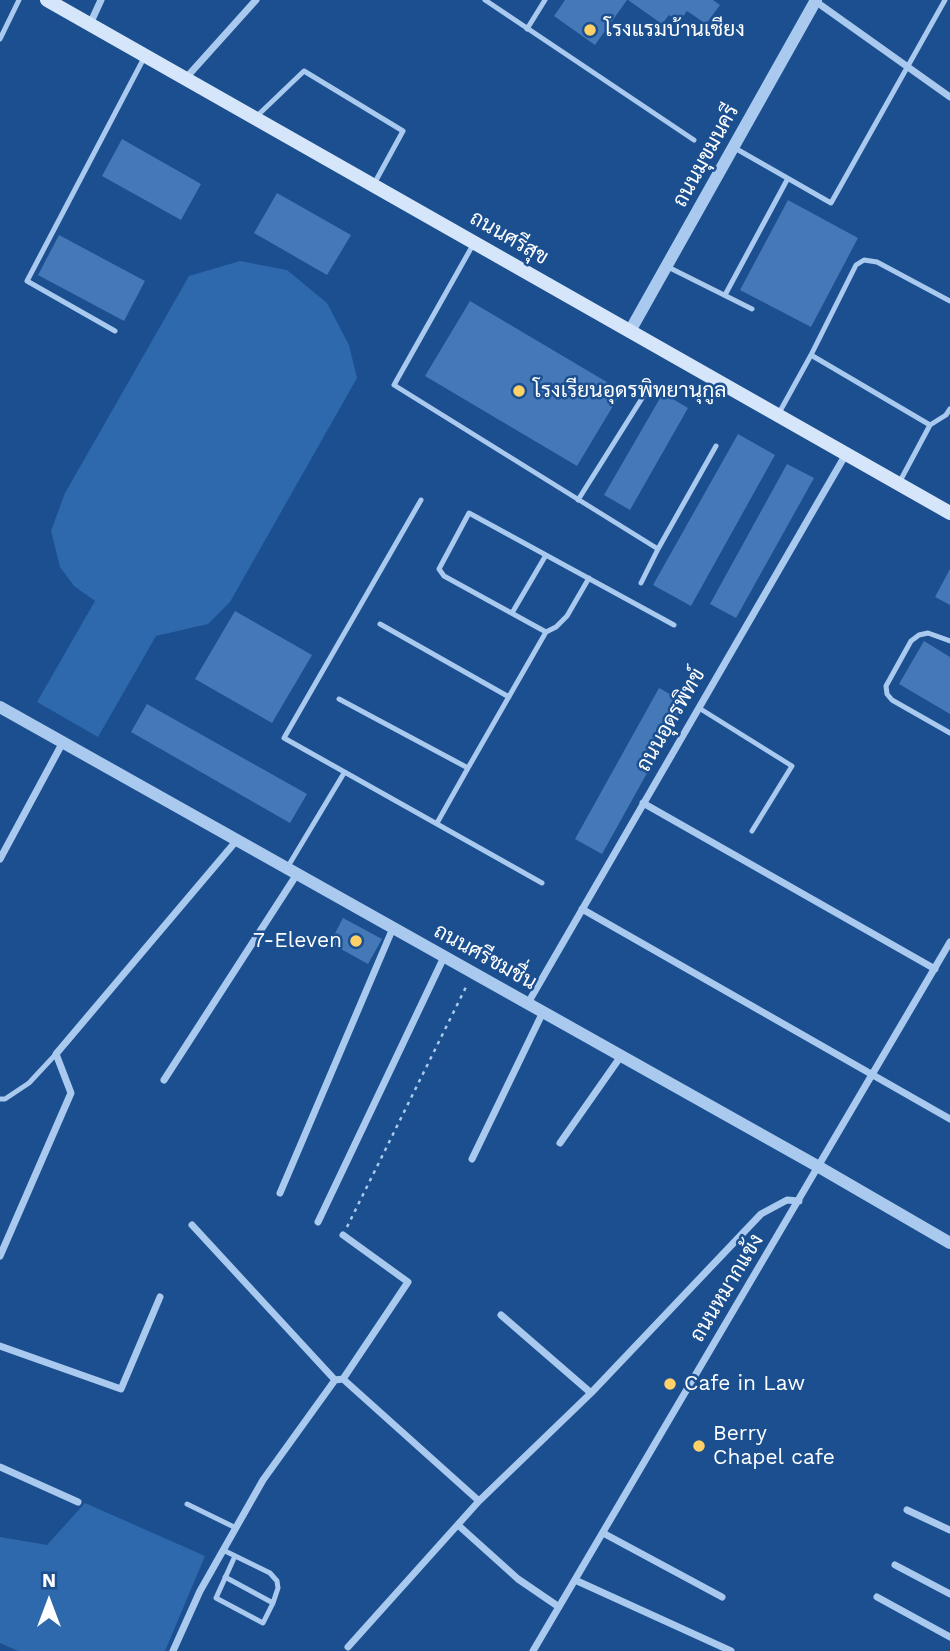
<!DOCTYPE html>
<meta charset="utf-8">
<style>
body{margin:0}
#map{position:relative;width:950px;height:1651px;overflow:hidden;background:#1b4f8f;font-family:"Work Sans",sans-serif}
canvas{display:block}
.north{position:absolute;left:14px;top:1567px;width:70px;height:70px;-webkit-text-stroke:5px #1b4f8f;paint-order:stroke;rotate:0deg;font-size:19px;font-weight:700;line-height:28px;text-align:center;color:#fff}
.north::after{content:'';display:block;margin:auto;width:24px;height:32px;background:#fff;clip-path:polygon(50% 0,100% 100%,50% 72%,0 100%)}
</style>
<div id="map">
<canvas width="950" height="1651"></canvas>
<div class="north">N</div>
</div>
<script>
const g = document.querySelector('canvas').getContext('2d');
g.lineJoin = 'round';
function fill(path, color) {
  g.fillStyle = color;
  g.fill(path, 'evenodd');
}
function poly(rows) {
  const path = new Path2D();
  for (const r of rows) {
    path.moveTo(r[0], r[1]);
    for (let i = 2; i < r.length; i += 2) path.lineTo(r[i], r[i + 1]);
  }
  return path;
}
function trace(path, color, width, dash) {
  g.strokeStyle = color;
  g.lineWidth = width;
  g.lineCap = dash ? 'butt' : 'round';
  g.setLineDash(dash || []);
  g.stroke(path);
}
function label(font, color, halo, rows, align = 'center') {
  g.font = font + ' "Work Sans",Sarabun,sans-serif';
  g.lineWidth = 5;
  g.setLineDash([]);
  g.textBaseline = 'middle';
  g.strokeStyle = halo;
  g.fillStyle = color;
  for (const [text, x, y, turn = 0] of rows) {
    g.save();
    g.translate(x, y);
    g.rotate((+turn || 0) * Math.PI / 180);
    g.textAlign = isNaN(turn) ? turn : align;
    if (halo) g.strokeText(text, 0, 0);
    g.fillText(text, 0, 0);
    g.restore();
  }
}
fill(poly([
 [240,261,287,270,327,303,349,345,357,378,230,602,208,624,156,636,98,737,37,702,95,601,74,586,60,567,51,531,65,493,189,276],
 [85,1503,205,1556,165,1651,18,1651,0,1643,0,1537,47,1545]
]), '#2e69ad');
fill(poly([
 [565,0,627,0,595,45,554,16],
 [628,0,713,0,720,5,706,24,687,11,679,22,669,15,662,24],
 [122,139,201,184,181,220,102,176],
 [277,193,351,235,327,275,254,233],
 [788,200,858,238,811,327,740,290],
 [59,235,145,281,124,321,38,275],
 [470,301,622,391,577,466,425,376],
 [663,393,688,408,630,510,604,495],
 [738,434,775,455,691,606,653,585],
 [787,464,814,478,736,618,710,604],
 [950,569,950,605,935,597],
 [235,611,312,655,272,723,195,679],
 [924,641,950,657,950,714,899,684],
 [659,688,686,703,602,854,575,839],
 [147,704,307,794,290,823,131,732],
 [343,918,382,939,368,964,330,943]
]), '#4478b7');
trace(poly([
 [347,1227,467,985]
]), '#a9c9ee', 2.5, [3.5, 5]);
trace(poly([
 [485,0,694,140],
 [527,29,545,0],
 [0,39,19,0],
 [257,116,304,71,403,131,374,184],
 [733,147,831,203,945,0],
 [474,243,394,385,658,549,716,446],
 [666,266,752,309],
 [725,295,787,180],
 [115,331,27,281,145,56],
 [779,413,811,355],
 [930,425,946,415,950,409],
 [899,483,930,425,811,355,856,265,864,260,877,262,950,301],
 [421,500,284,738,542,883],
 [578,500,651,384],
 [641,583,658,549],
 [512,613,546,555],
 [380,624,509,697],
 [546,632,444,576,439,569,469,513,674,625],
 [950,641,928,633,919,635,911,641,886,686,887,694,892,700,950,733],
 [339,699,468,768,437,823],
 [699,708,792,766,752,831],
 [468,768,546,632,556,627,567,616,589,578],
 [287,868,344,773],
 [0,1099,5,1099,29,1083,56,1054],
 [187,1504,236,1528],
 [223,1550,270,1573,277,1581,278,1588,273,1603,263,1623,216,1598,235,1556],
 [225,1577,273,1603]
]), '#a9c9ee', 5);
trace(poly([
 [815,1,950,97],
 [90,24,101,0],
 [185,79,256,0],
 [643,803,935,969],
 [0,859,63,742],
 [582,909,950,1119],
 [528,1003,846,454],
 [164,1080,297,874],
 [560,1143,621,1056],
 [472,1159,543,1012],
 [280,1193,393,928],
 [318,1222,444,957],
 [192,1225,335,1380],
 [0,1256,71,1093,56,1054,237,840],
 [501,1315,591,1393],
 [0,1346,121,1389,160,1297],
 [343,1379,408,1282,343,1235],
 [0,1467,78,1502],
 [907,1510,950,1530],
 [458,1525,518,1579,559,1607],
 [603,1533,722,1597],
 [895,1565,950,1594],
 [575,1580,731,1651],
 [877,1597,950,1637],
 [348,1647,479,1501,591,1393,761,1214,787,1200,799,1201],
 [173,1651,200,1591,263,1480,335,1380,343,1379,479,1501],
 [533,1651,950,942]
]), '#a9c9ee', 7);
trace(poly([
 [630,331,816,0],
 [0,707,819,1167,950,1243]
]), '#a9c9ee', 12);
trace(poly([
 [47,0,950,513]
]), '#d6e6fa', 14);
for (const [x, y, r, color] of [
 [590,30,7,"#ffd166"],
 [519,391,7,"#ffd166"],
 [356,941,7,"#ffd166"],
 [670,1384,7,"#ffd166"],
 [699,1446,7,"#ffd166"]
]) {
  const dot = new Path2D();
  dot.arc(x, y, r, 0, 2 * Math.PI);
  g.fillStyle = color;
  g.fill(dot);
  trace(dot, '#1b4f8f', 2.5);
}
label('21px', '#fff', '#1b4f8f', [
 ["โรงแรมบ้านเชียง",604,30],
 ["โรงเรียนอุดรพิทยานุกูล",533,391],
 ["7-Eleven",342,941,"right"],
 ["Cafe in Law",684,1384],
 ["Berry",713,1434],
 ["Chapel cafe",713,1458]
], 'left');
label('21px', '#fff', '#1b4f8f', [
 ["ถนนมุขมนครี",706,156,-61],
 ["ถนนศรีสุข",509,238,30],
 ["ถนนอุดรพิทข์",671,720,-60],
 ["ถนนศรีชมชื่น",485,957,29],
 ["ถนนหมากแข้ง",727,1288,-59]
]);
</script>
